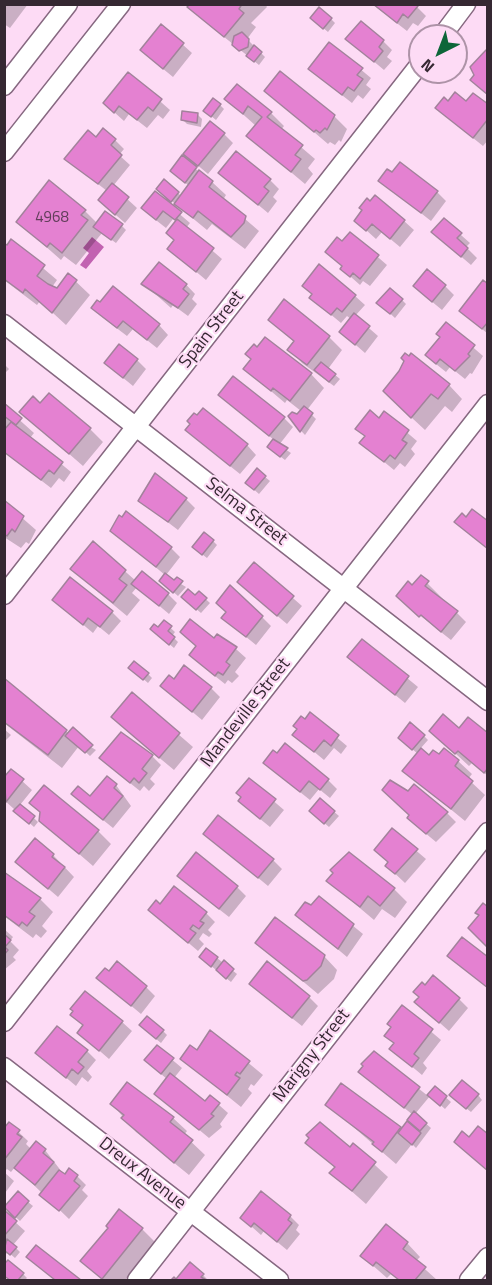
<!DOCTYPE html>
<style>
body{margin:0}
#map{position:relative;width:492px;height:1285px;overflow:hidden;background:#fddbf5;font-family:"Titillium Web",sans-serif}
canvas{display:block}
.frame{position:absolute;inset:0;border:6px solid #352832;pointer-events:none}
.north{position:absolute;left:408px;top:24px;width:60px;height:60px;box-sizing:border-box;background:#fddbf5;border:2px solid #ad93a7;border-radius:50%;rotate:222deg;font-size:16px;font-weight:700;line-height:24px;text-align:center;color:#352832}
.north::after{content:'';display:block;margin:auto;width:21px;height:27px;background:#0d6639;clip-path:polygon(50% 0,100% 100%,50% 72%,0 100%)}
</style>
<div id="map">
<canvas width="492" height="1285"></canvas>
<div class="frame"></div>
<div class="north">N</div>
</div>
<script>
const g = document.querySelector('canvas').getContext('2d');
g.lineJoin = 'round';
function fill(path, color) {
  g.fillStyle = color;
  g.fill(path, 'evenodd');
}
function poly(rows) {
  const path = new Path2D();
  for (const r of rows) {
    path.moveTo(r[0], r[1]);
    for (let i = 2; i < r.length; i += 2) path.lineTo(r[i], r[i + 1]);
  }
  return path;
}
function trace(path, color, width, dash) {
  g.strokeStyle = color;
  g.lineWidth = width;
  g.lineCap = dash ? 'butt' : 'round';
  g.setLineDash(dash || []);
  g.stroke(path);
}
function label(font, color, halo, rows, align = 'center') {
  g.font = font + ' "Titillium Web",sans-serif';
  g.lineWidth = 4.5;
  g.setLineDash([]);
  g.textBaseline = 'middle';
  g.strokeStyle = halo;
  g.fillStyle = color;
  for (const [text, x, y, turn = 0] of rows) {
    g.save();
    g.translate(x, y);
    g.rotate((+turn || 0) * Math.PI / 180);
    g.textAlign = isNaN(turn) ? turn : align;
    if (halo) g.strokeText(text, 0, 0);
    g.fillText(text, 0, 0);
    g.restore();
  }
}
fill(poly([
 [92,237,104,247,86,269,80,265,89,253,83,248]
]), '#c262b1');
fill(poly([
 [4,4,28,4,10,28,4,24],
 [191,4,265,4,267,7,251,23,256,27,247,39,265,57,259,65,203,20,189,7],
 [372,4,414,4,426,16,418,26,413,23,407,31],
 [331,19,335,23,328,32,316,22],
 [162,26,192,53,173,77,151,59],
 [347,39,383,41,392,50,387,57,392,61,384,70],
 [330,44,371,78,366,85,371,89,363,99,358,95,352,103,320,78],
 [129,74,170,110,163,119,158,115,147,128,129,114,124,121,114,112],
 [266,91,334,116,347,129,341,142,339,140,335,145,330,142,328,144],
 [226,99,271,113,284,126,281,130,315,159,308,168,313,174,305,184,248,136,256,126],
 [449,103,488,106,488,140,483,146,447,117],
 [220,105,224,109,216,120,205,111],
 [198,115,202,119,201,127,187,124,183,120],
 [224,134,233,143,208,174,195,163],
 [96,139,115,140,124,149,119,155,130,165,113,186,137,208,125,223,109,209,107,191,66,159],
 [182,158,212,182,226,195,223,200,259,231,245,249,212,224,207,230,162,193,178,193,181,196,189,186,176,175],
 [220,173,270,180,279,189,273,197,277,201,268,213],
 [392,174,437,192,446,201,431,221,380,181],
 [155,193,190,223,186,228,222,259,206,280,169,249,175,241,177,221,173,219,166,228,152,217],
 [367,200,404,221,414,230,400,247,382,232,376,239,355,220],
 [85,211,98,224,122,226,126,230,116,243,102,233,76,265,64,256,61,260,18,222],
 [444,220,470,243,466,247,477,258,471,265,443,241],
 [351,234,387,265,370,286,363,281,360,285,342,269,343,243],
 [11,241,57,280,52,287,57,290,69,275,90,295,66,325,40,301,37,305,4,280,4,245,7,247],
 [159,264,178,276,195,294,192,299,197,304,188,316,173,305,171,308,144,284],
 [488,285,488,334,461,311],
 [445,286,454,295,442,310,424,295],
 [355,296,365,305,355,316,378,336,365,353,341,332,351,319,347,316,341,323,311,298],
 [402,300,406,304,395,318,383,307],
 [102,317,159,325,168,335,157,348,133,329,127,336],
 [270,320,329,337,342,350,328,369,340,379,334,386,302,363,289,349,294,342],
 [446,324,483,356,472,374,470,373,465,379,450,367,446,372,436,364],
 [409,358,449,385,462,399,452,412,445,406,425,430,398,405],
 [137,360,146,369,133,386,116,372],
 [4,364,9,369,4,374],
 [245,369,311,374,324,388,307,410,316,419,305,435,290,419,301,411,287,400,285,403],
 [220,395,284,418,293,427,279,445,291,453,285,460,273,451,274,440],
 [41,405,90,429,103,442,83,466,21,412],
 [4,406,34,433,30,438,71,472,64,482,59,478,51,488,4,452],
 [384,413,417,441,411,449,415,454,405,467,400,463,394,470,361,443,366,437,357,429,379,420],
 [196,439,247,445,256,455,240,474],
 [265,477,270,481,259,494,251,487],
 [186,499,195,508,178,530,140,501],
 [4,502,36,530,29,544,26,542,21,548,4,537],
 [112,531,171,548,180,557,166,575,186,587,178,596,165,585,165,575],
 [213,541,217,545,207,558,198,551],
 [93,543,136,581,142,573,168,594,177,603,169,614,137,587,132,593,140,600,127,616,86,582,72,569],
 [254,564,302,606,287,624,248,591],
 [421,577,466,622,451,640,407,605,412,587],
 [199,593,210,603,201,613,187,601],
 [54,600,112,612,121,621,109,635,98,626,93,633],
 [262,617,271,626,256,645,223,618],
 [164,622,175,632,172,636,178,642,174,648,156,633],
 [214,640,227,641,246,658,235,672,239,676,232,683,228,680,225,684,200,664],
 [362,641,418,687,405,703,349,657],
 [135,672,148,674,152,678,148,683],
 [4,680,53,718,69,734,96,750,90,756,79,746,62,768,4,723],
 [162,686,211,688,220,697,202,720],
 [132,694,193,747,174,770,126,730],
 [310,715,347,746,341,754,334,748,324,760,294,735],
 [4,729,11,735,4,742],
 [460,730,488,735,488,776,472,763,469,766,431,731],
 [424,736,428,740,420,749,430,757,458,761,472,774,468,779,485,795,465,821,404,771,418,754,404,742],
 [152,756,161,765,150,779,155,784,149,791,144,786,140,791,110,767],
 [11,771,32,790,20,805,38,822,34,827,4,800,4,779],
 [275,772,328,780,337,789,330,798,319,789,310,800],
 [249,780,284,810,270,827,249,810,242,797],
 [116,785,131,806,113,828,82,803],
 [320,800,339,816,329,827,315,815],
 [42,813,98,831,111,844,93,866,41,821],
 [447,813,456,822,436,842,418,827],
 [392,830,426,859,405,883,387,866,389,863],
 [205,834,273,860,282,869,268,886],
 [53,855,74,877,58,897,17,862],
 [4,874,40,899,53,912,42,926,47,931,41,938,36,934,33,938,4,916],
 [328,881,394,889,407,902,395,918,382,909,374,920],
 [188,885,237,887,246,896,229,917],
 [319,898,363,934,347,957,297,915,312,907],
 [160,906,206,913,215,922,208,930,212,934,209,937,203,933,199,939,204,944,198,951,150,910],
 [4,929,13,937,10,941,19,950,13,957,16,960,4,970],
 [257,943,324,956,337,970,334,979,318,994],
 [217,958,237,974,231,982,205,961],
 [98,978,146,987,155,996,141,1014],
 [260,993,309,997,318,1006,302,1026],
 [459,999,468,1008,449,1031,416,1002],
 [402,1007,441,1040,423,1063,427,1068,422,1075,391,1049,395,1044,386,1036],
 [72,1015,122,1022,132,1031,109,1059,79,1033,84,1026],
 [145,1030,163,1031,167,1035,161,1043],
 [211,1032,263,1075,254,1086,251,1084,248,1089,252,1093,241,1107,182,1059,197,1053],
 [157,1047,182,1068,174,1078,206,1103,210,1097,228,1113,220,1124,222,1127,209,1138,156,1094,167,1079,155,1069],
 [87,1051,96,1060,87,1071,92,1077,88,1082,82,1077,76,1086,37,1053],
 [374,1053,428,1096,435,1088,451,1102,445,1109,430,1096,415,1114,431,1128,416,1148,412,1144,396,1164,327,1104,342,1085,402,1130,413,1115,360,1072],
 [478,1095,482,1100,471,1112,456,1100],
 [112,1104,173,1118,187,1131,184,1135,205,1155,189,1175,136,1132],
 [10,1124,28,1141,26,1144,31,1149,45,1150,65,1176,77,1176,86,1185,82,1190,88,1196,69,1219,15,1167,11,1172,7,1169,4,1172,4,1131],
 [307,1143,350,1149,353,1145,388,1177,366,1204,331,1173,335,1168],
 [4,1172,14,1181,5,1193,4,1193],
 [18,1194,33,1206,20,1221,10,1212],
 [4,1212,25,1231,13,1245,20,1252,15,1258,8,1252,4,1256],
 [290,1216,299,1225,296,1230,300,1234,287,1250,264,1231,261,1235,242,1218],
 [142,1229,155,1242,125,1280,103,1280,82,1261],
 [407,1243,420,1257,416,1261,437,1280,399,1280,391,1274,387,1278,362,1256],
 [190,1265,203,1275,208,1280,177,1280],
 [23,1274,27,1278,25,1280,12,1280,4,1275]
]), '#0003');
const building = poly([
 [190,4,242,4,239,9,244,13,224,37,187,7,190,4],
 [373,4,416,4,418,6,408,18,403,14,397,23,373,4],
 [319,7,332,18,323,29,310,18,319,7],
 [361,21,384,40,379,47,383,51,374,62,345,39,361,21],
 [161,24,184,43,163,69,140,50,161,24],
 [242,32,249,39,248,47,239,51,232,45,234,36,242,32],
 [329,42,363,68,357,75,363,79,354,91,348,87,342,95,308,69,329,42],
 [254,45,262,52,254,62,246,56,254,45],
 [486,50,488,51,488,95,470,80,474,75,470,67,486,50],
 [280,71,335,115,327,130,325,128,320,133,316,130,314,132,264,91,280,71],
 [128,72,162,99,153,111,148,107,137,120,119,106,114,113,103,103,128,72],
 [237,84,272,112,267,117,303,145,295,155,301,159,291,172,246,136,262,117,248,106,243,114,224,99,237,84],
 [455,92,466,101,473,93,488,104,488,119,473,138,435,108,444,97,448,101,455,92],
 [213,98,221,104,211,117,203,111,213,98],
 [182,111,198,113,197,123,181,120,182,111],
 [210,121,225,133,198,166,183,154,210,121],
 [103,128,116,139,111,145,122,155,98,184,64,159,88,130,96,137,103,128],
 [236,151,271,179,264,187,269,191,258,205,218,173,236,151],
 [182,155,197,167,185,183,170,171,182,155],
 [400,162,438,191,421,213,378,181,387,169,392,172,400,162],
 [199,170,213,181,209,187,246,216,244,223,231,237,198,211,193,218,174,204,199,170],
 [164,179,179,192,171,202,156,189,164,179],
 [49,180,86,210,81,215,88,220,62,253,50,243,47,247,16,222,49,180],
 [112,183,129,197,115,215,98,200,112,183],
 [155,191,182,212,175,220,163,211,156,220,141,208,155,191],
 [375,195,405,220,390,239,372,224,366,231,354,221,362,210,359,208,367,198,370,201,375,195],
 [105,211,123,224,111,240,93,227,105,211],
 [444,218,462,233,457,238,468,248,461,257,431,232,444,218],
 [177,219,214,248,196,272,167,249,174,240,166,233,177,219],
 [350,232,379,255,360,279,353,273,350,277,340,269,342,266,325,252,337,237,342,241,350,232],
 [11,239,45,265,37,276,48,284,57,288,68,273,77,280,52,313,25,289,23,293,4,279,4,243,7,245,11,239],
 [159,262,187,284,183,289,189,294,178,308,141,284,159,262],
 [319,264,356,295,342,312,337,308,331,315,309,298,312,294,302,286,319,264],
 [427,269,446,285,432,302,413,286,427,269],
 [483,280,488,284,488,322,482,329,459,311,483,280],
 [113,286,160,324,147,340,123,321,117,328,91,308,97,300,100,302,113,286],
 [390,288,403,299,390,314,376,303,390,288],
 [284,299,330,336,307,365,287,350,294,341,268,320,284,299],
 [354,313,370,326,355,345,339,332,354,313],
 [446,322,475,345,468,354,470,356,455,371,440,359,436,364,425,355,440,337,436,334,446,322],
 [265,337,312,373,290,401,273,388,271,391,243,369,251,359,245,354,254,344,257,347,265,337],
 [119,344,138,359,123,378,104,363,119,344],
 [405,353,409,356,411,353,450,384,438,399,431,394,411,418,383,391,399,371,404,361,401,358,405,353],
 [321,362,336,374,329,382,314,370,321,362],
 [233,376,285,417,269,436,218,395,233,376],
 [49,393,91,428,69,454,19,412,33,396,40,403,49,393],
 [4,403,22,418,16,425,4,416,4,403],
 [304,406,313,413,300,432,288,416,292,412,297,414,304,406],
 [203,408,248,444,230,466,185,430,190,424,187,421,194,413,197,415,203,408],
 [370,410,379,418,384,411,409,430,402,440,407,443,395,459,390,455,384,462,359,443,365,436,355,429,370,410],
 [11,422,63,462,54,474,49,470,41,480,4,452,4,430,11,422],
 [273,439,288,448,280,457,267,447,273,439],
 [257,468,266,476,254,490,245,483,257,468],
 [155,473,187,498,168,522,138,501,155,473],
 [4,500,24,516,15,532,12,529,7,536,4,534,4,500],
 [472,509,488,521,488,549,454,522,462,513,466,517,472,509],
 [126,511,172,547,156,567,110,531,119,515,122,517,126,511],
 [204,532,214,540,202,555,192,547,204,532],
 [93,541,126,570,119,579,127,585,113,603,70,569,93,541],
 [254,562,294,596,277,616,237,582,254,562],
 [142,571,169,593,159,606,131,584,142,571],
 [165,573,174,580,177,577,183,581,173,593,159,581,165,573],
 [421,575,429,581,425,586,458,611,441,632,421,615,419,617,396,596,408,581,412,585,421,575],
 [70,577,113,611,100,627,88,618,83,625,52,600,70,577],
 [230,585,263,616,246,637,221,618,226,612,216,603,230,585],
 [188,589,195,595,199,591,207,598,196,610,181,597,188,589],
 [190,619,214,638,217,634,237,647,226,662,230,665,223,675,218,672,215,676,189,655,196,646,180,632,190,619],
 [164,620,172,626,168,631,175,637,169,645,150,629,154,624,158,627,164,620],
 [362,639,409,676,395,695,347,657,362,639],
 [134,661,149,673,143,680,128,668,134,661],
 [184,665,212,687,192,712,160,686,169,675,174,679,184,665],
 [4,678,67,730,48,755,4,722,4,678],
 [132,692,180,733,159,758,111,717,132,692],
 [310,712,339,735,331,746,324,740,314,752,292,735,297,729,293,726,301,716,305,719,310,712],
 [443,714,459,728,468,717,488,733,488,768,484,773,458,751,455,754,429,731,443,714],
 [410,722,425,735,412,750,398,738,410,722],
 [73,727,93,745,85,753,65,736,73,727],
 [121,732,153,755,142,769,147,773,139,783,134,778,130,783,99,758,121,732],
 [285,743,329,779,320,790,309,781,300,792,263,763,273,750,277,753,285,743],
 [421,748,429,755,433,750,439,754,444,748,459,760,455,766,473,781,451,809,402,771,421,748],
 [11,769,24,779,6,802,4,777,11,769],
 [107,776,117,784,114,788,123,796,103,820,71,794,78,786,90,796,107,776],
 [249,778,276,799,260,819,238,801,241,797,236,793,249,778],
 [390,780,408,791,414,784,448,812,426,834,407,818,409,815,382,790,390,780],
 [44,785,99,830,79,854,39,821,40,812,29,803,44,785],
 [320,798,335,811,324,824,309,811,320,798],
 [20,804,35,816,29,824,13,811,20,804],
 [218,815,274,859,258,878,203,834,218,815],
 [392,828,418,849,395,874,385,866,388,862,374,850,392,828],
 [35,838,54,854,52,857,65,867,48,889,15,862,35,838],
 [196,852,238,886,219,909,177,876,196,852],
 [349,852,395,888,380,906,368,896,360,907,326,881,333,873,330,870,349,852],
 [4,872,41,898,29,912,35,916,27,926,22,922,19,926,4,915,4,872],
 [174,886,207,912,200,921,204,923,199,929,193,925,190,929,196,933,188,943,148,910,156,900,160,904,174,886],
 [319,896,354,924,338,949,295,915,305,902,311,905,319,896],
 [483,903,488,907,488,948,468,928,479,915,475,913,483,903],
 [275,917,325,955,321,966,307,980,303,981,255,943,275,917],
 [4,934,11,940,5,947,8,950,4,955,4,934],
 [462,937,488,957,488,988,447,956,462,937],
 [206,948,218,957,211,967,199,957,206,948],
 [224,960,234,969,226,979,216,970,224,960],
 [117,961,147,986,131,1006,96,978,105,968,109,971,117,961],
 [267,961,310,996,292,1018,249,984,267,961],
 [433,975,460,998,439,1023,414,1002,419,997,413,992,422,982,425,985,433,975],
 [85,991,123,1021,99,1051,77,1033,83,1025,70,1015,73,1011,70,1009,85,991],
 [402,1005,433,1029,414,1054,419,1058,412,1067,389,1049,394,1043,384,1036,391,1027,387,1024,402,1005],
 [147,1016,164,1030,156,1039,139,1025,147,1016],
 [57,1026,88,1050,78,1062,84,1067,78,1074,72,1069,66,1078,35,1053,57,1026],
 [210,1030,250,1061,240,1074,237,1072,235,1075,240,1078,227,1095,180,1059,190,1045,197,1050,210,1030],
 [157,1045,174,1058,161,1074,144,1060,157,1045],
 [374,1051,420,1087,404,1108,358,1072,363,1066,361,1064,374,1051],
 [170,1073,205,1101,210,1095,220,1103,211,1114,214,1116,199,1130,154,1094,170,1073],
 [462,1080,479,1094,466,1109,449,1095,462,1080],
 [127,1082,174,1117,170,1122,193,1140,174,1163,121,1118,124,1115,110,1104,127,1082],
 [341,1083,401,1127,382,1152,372,1144,374,1142,325,1105,341,1083],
 [435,1086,447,1096,440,1106,427,1095,435,1086],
 [414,1111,427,1123,420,1131,407,1120,414,1111],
 [407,1121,421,1133,412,1145,398,1133,407,1121],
 [9,1122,20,1130,17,1134,22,1137,4,1160,4,1128,9,1122],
 [320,1122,350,1147,353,1143,376,1162,352,1191,329,1173,335,1167,305,1143,309,1138,306,1135,320,1122],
 [478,1126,488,1134,488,1171,454,1142,462,1131,469,1137,478,1126],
 [36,1141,46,1149,43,1153,54,1162,35,1185,14,1168,36,1141],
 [69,1168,78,1175,74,1181,80,1186,59,1211,39,1195,59,1170,65,1174,69,1168],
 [18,1191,29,1201,15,1218,4,1207,18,1191],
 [261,1191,291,1215,288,1220,292,1223,277,1242,254,1223,251,1227,240,1218,261,1191],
 [119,1209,143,1228,102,1279,80,1261,108,1228,106,1226,119,1209],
 [4,1210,17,1221,4,1236,4,1210],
 [386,1224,408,1242,403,1249,426,1267,415,1280,399,1280,376,1262,373,1266,360,1256,386,1224],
 [7,1239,17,1247,10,1255,4,1250,7,1239],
 [36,1245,81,1280,55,1280,26,1257,36,1245],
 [8,1260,24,1273,18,1280,10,1280,4,1276,4,1264,8,1260],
 [190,1262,204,1274,201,1277,206,1280,171,1280,174,1277,176,1279,190,1262]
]);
fill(building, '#e481d1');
trace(building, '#a2829b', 1.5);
const street = poly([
 [442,36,466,4],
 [4,86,68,4],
 [4,152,121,4],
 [4,324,488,701],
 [4,595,420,64],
 [4,1022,488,404],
 [4,1067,279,1280],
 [137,1280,488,832],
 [469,1280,488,1257]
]);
trace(street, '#866880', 21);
trace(street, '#fff', 18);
label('15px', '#613e5a', null, [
 ["4968",52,218]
]);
label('18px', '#352832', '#fddbf5', [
 ["Spain Street",212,330,-52],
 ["Selma Street",246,512,38],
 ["Mandeville Street",246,713,-52],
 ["Marigny Street",312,1056,-52],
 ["Dreux Avenue",142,1174,38]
]);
</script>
